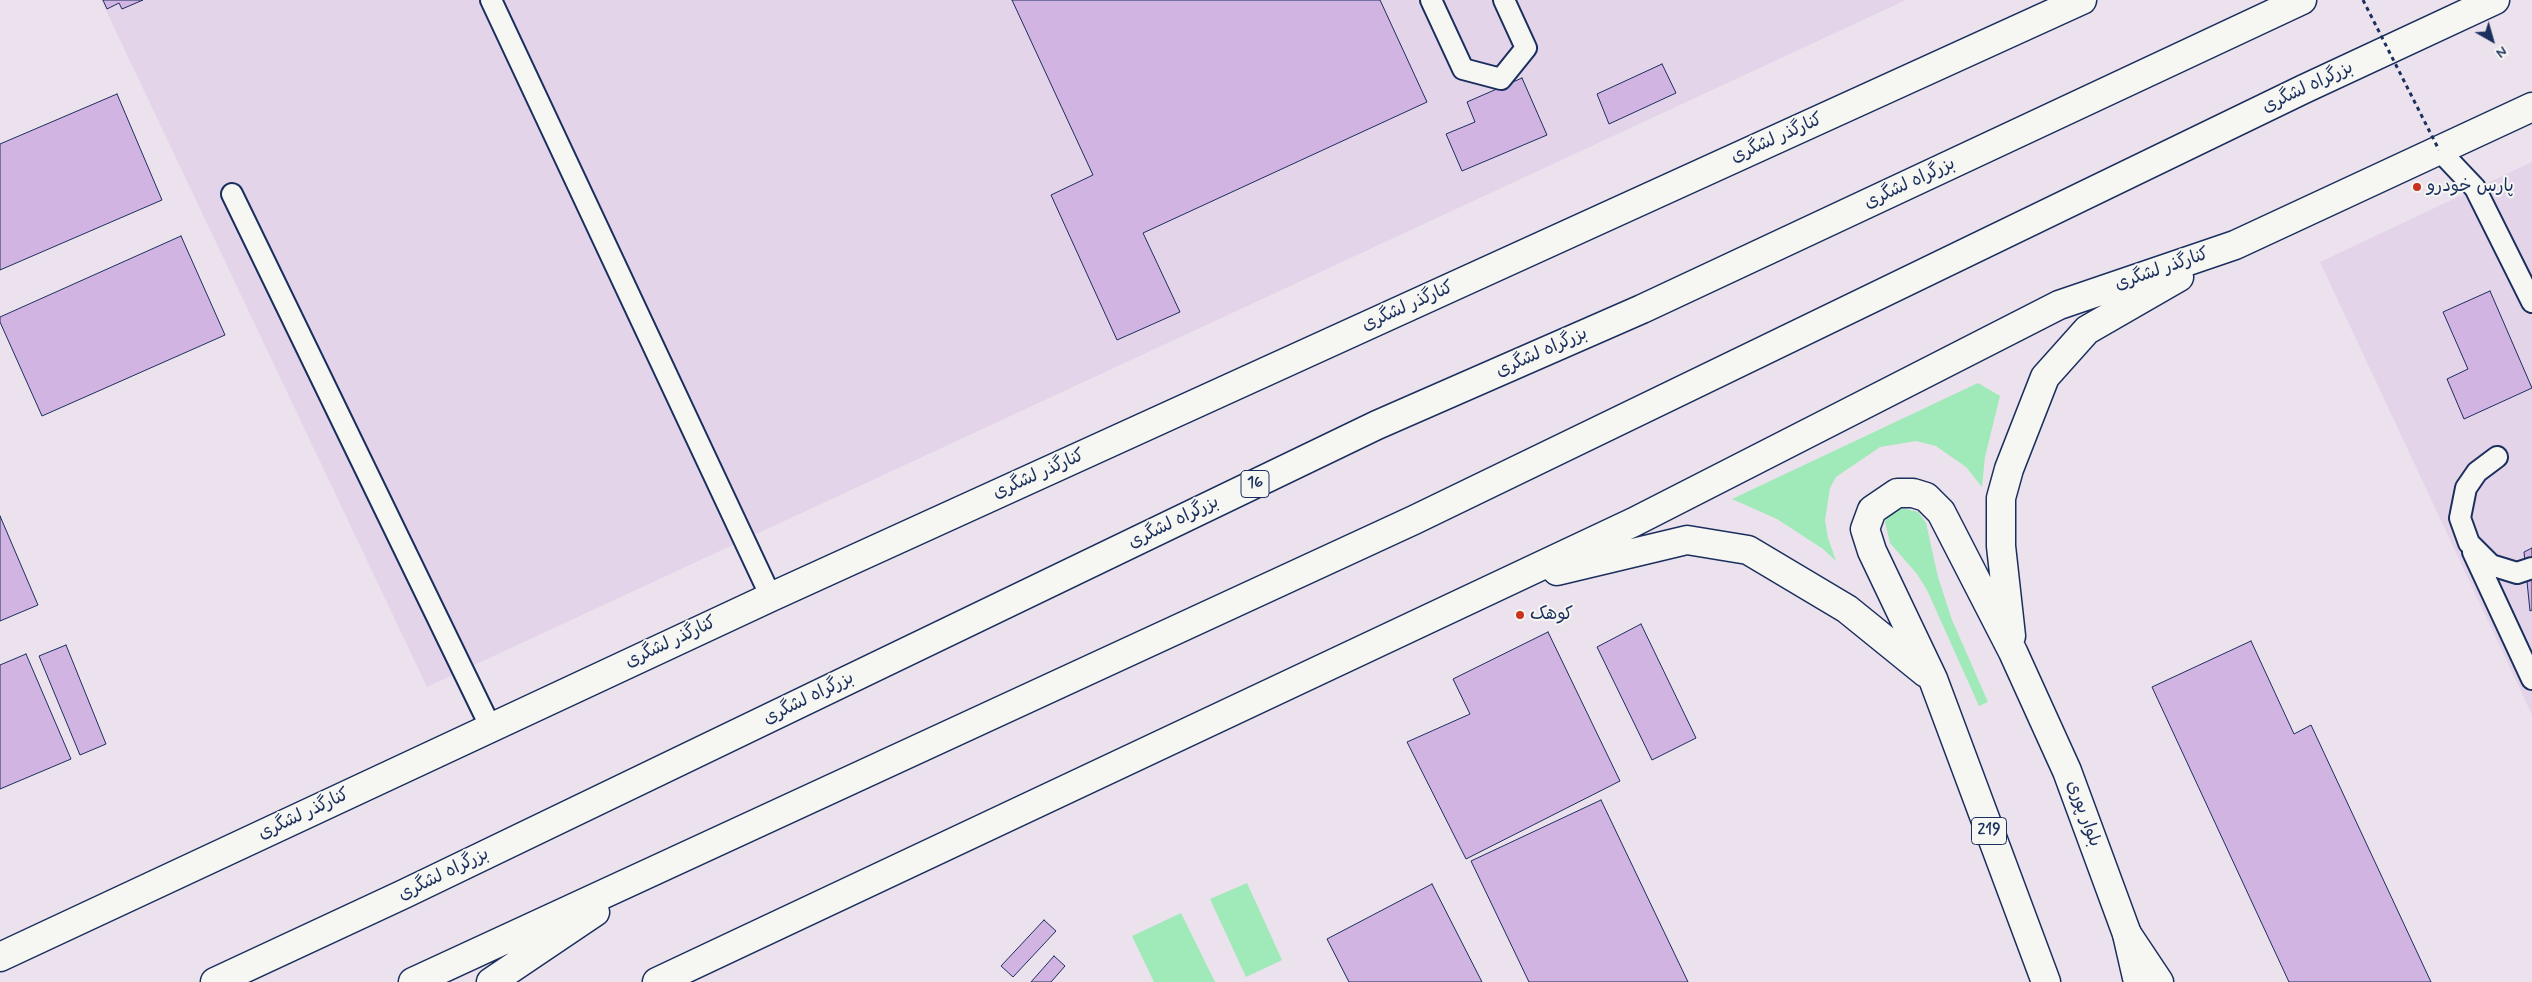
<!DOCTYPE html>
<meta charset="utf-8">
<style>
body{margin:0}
#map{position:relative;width:2532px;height:982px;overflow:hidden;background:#ebe2ed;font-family:Mynerve,sans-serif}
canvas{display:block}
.north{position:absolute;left:2467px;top:15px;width:50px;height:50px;-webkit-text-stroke:4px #f6f6f2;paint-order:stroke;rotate:142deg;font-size:14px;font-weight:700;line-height:20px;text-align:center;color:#1b2f5e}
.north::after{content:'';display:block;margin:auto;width:18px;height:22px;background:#1b2f5e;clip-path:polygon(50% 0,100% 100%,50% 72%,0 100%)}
</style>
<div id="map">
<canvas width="2532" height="982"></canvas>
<div class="north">N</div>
</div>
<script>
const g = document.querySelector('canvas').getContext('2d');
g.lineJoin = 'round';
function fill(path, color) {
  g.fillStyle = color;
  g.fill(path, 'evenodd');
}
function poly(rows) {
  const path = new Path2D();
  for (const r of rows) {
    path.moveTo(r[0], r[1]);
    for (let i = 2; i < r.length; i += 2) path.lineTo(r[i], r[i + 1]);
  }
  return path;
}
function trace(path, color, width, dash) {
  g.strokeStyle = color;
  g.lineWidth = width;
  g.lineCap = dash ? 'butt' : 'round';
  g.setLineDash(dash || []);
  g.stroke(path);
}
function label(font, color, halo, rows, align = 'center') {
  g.font = font + ' Mynerve,"Playpen Sans Arabic",sans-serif';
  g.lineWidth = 4;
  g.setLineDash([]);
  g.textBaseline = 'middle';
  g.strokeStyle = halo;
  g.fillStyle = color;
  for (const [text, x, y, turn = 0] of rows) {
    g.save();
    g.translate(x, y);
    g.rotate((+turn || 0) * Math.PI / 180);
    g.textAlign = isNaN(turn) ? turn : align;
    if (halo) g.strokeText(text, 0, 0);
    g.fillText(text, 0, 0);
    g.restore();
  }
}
fill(poly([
 [101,0,1906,0,427,687],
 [2532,162,2532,715,2320,262]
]), '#e4d4ea');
fill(poly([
 [1978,383,2000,396,1985,457,1982,487,1966,467,1936,446,1916,441,1880,447,1836,477,1830,488,1825,520,1828,538,1836,561,1823,549,1777,519,1732,499],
 [1902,508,1918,512,1926,523,1938,577,1952,620,1988,702,1979,706,1927,590,1917,574,1890,543,1885,522,1889,515],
 [1247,883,1282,960,1246,977,1210,899],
 [1181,913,1215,982,1154,982,1132,936]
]), '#a0e9b9');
const building = poly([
 [103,0,143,0,122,9,119,3,107,9,103,0],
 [1012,0,1380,0,1427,102,1143,233,1180,312,1117,340,1051,195,1093,175,1012,0],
 [1662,64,1676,93,1609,124,1597,94,1662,64],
 [1522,78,1547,135,1462,171,1446,134,1475,122,1467,102,1522,78],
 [117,94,162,200,0,270,0,144,117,94],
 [181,236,225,335,42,416,0,322,0,317,181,236],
 [2490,291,2532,388,2464,419,2447,379,2468,369,2443,312,2490,291],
 [0,516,38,605,0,621,0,516],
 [2532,548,2532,610,2530,611,2524,552,2532,548],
 [1641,624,1696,738,1652,760,1597,647,1641,624],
 [1548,632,1620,781,1466,859,1407,742,1470,714,1453,679,1548,632],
 [2251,641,2294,734,2311,725,2431,982,2289,982,2152,687,2251,641],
 [66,645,106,744,80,755,39,656,66,645],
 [26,654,71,759,0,789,0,665,26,654],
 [1601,800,1688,982,1529,982,1471,861,1601,800],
 [1432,884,1482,982,1349,982,1327,939,1432,884],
 [1044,920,1056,931,1013,977,1001,966,1044,920],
 [1054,956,1065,966,1051,982,1031,982,1054,956]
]);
fill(building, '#d2b4e2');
trace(building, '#1b2f5e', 1);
const service = poly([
 [491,0,771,597],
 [1431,0,1463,69,1501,79,1526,48,1504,0],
 [2439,150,2475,188,2532,302],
 [232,194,491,728],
 [2497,457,2477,472,2466,488,2460,518,2469,543,2491,565,2517,573,2532,568],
 [2473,552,2532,679]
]);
const primary = poly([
 [1557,571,1687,540,1748,550,1847,609,1926,673],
 [2011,636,2001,546,2001,498,2009,469,2045,377,2087,330,2179,277],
 [0,957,771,597,2082,0],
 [657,982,1634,522,2059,305,2235,245,2532,107],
 [2046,982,1933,679,1872,551,1865,529,1872,510,1897,493,1913,493,1926,497,1941,512,2013,652,2067,771,2127,934,2138,982]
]);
const trunk = poly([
 [215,982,404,894,1377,425,1642,309,2302,0],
 [413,982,1414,520,2304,89,2495,0],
 [491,982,595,912]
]);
const motorway = poly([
 [2127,934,2159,982]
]);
trace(service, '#1b2f5e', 24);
trace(primary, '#1b2f5e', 31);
trace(trunk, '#1b2f5e', 31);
trace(motorway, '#1b2f5e', 31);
trace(service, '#f6f6f2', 20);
trace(primary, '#f6f6f2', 28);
trace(trunk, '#f6f6f2', 28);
trace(motorway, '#f6f6f2', 28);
trace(poly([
 [2363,0,2439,150]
]), '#1b2f5e', 3, [4, 4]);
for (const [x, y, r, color] of [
 [2417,187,5,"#c8321e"],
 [1520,615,5,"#c8321e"]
]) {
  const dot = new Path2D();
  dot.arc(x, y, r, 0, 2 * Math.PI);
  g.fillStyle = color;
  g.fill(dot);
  trace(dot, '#f6f6f2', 2);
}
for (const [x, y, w] of [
 [1255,484,28],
 [1989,831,35]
]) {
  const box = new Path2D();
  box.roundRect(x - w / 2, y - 13.5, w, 27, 4);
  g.fillStyle = '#f6f6f2';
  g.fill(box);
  trace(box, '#1b2f5e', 1);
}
label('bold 16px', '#1b2f5e', null, [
 ["16",1255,484],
 ["219",1989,831]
]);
label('18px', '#1b2f5e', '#f6f6f2', [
 ["بزرگراه لشگری",2308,88,-25],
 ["کنارگذر لشگری",1777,139,-24],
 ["بزرگراه لشگری",1910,184,-25],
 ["کنارگذر لشگری",2162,270,-19],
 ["کنارگذر لشگری",1408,307,-24],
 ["بزرگراه لشگری",1542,353,-24],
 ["کنارگذر لشگری",1039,475,-24],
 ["بزرگراه لشگری",1174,523,-26],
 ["کنارگذر لشگری",671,643,-25],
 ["بزرگراه لشگری",809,699,-26],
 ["بلوار پوری",2083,814,70],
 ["کنارگذر لشگری",304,815,-25],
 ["بزرگراه لشگری",444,875,-26]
]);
label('18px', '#1b2f5e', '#f6f6f2', [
 ["پارس خودرو",2427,187],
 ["کوهک",1530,615]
], 'left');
</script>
